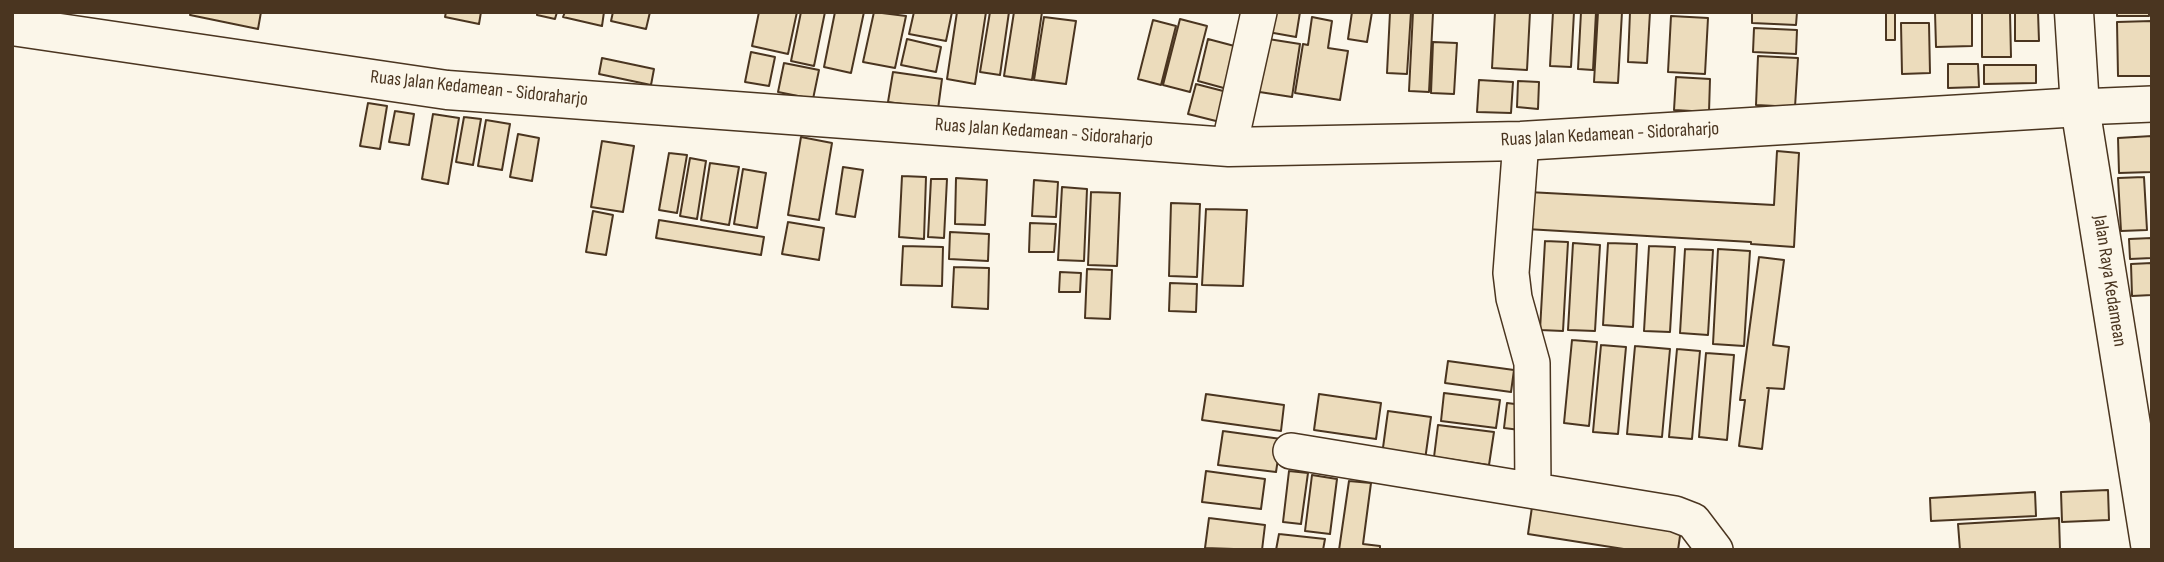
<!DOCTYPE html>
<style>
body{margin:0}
#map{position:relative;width:2164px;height:562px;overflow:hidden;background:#fbf6e9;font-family:"Sofia Sans Condensed",sans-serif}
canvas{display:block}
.frame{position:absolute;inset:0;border:14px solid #4a3520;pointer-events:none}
</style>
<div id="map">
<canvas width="2164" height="562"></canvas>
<div class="frame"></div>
</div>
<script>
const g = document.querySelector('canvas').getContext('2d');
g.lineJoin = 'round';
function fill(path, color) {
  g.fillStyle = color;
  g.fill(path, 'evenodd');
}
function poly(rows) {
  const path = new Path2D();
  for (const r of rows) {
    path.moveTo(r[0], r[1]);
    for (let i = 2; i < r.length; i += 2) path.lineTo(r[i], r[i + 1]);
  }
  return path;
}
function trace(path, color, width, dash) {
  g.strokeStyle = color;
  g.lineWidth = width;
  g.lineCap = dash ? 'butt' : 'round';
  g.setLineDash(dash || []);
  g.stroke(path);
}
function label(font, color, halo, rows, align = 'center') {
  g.font = font + ' "Sofia Sans Condensed",sans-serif';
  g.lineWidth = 5;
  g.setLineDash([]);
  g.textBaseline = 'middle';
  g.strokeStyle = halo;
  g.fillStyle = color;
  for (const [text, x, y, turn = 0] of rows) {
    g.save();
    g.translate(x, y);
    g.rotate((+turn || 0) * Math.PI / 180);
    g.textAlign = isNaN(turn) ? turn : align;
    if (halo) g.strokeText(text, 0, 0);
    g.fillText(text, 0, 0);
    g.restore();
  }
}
const building = poly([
 [191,12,261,12,258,29,190,15,191,12],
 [446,12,481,12,479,24,445,17,446,12],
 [537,12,557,12,555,19,537,15,537,12],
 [565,12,604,12,602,26,563,17,565,12],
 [613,12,650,12,646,29,611,21,613,12],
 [759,12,797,12,788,54,752,46,759,12],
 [801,12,825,12,814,66,791,61,801,12],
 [835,12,864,12,851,73,824,67,835,12],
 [874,12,906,16,895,68,863,62,874,12],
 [914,12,952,12,946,41,909,34,914,12],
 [957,12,986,12,975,84,947,79,957,12],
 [990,12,1009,12,1000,75,980,72,990,12],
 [1014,12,1042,12,1032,80,1004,76,1014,12],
 [1271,12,1300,12,1296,37,1268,32,1271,12],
 [1352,12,1372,12,1367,42,1348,39,1352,12],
 [1390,12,1411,12,1407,74,1387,73,1390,12],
 [1413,12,1433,13,1429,92,1409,91,1413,12],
 [1495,12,1530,12,1527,70,1492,68,1495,12],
 [1553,12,1574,12,1571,67,1550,66,1553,12],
 [1581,12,1596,12,1593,70,1578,69,1581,12],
 [1598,12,1622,12,1618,83,1594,82,1598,12],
 [1630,12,1650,12,1647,63,1628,62,1630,12],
 [1752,12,1797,12,1796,25,1752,23,1752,12],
 [1895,12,1895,40,1886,40,1886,13,1895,12],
 [1935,12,1972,12,1972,46,1936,47,1935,12],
 [1982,12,2010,12,2011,57,1982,57,1982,12],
 [2015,12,2038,12,2039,41,2015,41,2015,12],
 [2117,12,2149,12,2149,16,2117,16,2117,12],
 [1671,16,1708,18,1705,74,1668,72,1671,16],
 [1044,17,1076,21,1066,84,1034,80,1044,17],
 [1312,17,1332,21,1328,48,1348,51,1340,100,1295,93,1303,44,1308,45,1312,17],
 [1180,19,1207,26,1190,92,1163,85,1180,19],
 [1153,20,1176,26,1161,85,1138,79,1153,20],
 [2152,21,2152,76,2118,76,2117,22,2152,21],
 [1901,23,1929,23,1930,73,1902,74,1901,23],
 [1754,28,1797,30,1796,54,1753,52,1754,28],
 [1262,38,1300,44,1292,97,1253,91,1262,38],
 [907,39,941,47,936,72,901,65,907,39],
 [1208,39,1242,48,1231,90,1198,81,1208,39],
 [1433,42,1457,43,1454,94,1431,93,1433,42],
 [751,52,775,57,769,86,745,82,751,52],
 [1758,56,1798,58,1795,107,1756,105,1758,56],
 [602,58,654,69,651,85,599,74,602,58],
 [784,63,819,70,813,99,778,92,784,63],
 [1948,64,1978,64,1979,87,1948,88,1948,64],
 [1984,65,2036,65,2036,83,1984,84,1984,65],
 [893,72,942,79,938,109,888,102,893,72],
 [1676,77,1710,79,1709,112,1674,110,1676,77],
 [1479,80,1513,82,1511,113,1477,112,1479,80],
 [1518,81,1539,82,1538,109,1517,107,1518,81],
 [1196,84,1227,92,1220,122,1188,114,1196,84],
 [368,103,387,106,380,149,360,146,368,103],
 [395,111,414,114,409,145,389,142,395,111],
 [433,114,459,118,448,184,422,179,433,114],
 [464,117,481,119,473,165,456,162,464,117],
 [486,120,510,124,502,170,478,166,486,120],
 [518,134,539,138,532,181,510,177,518,134],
 [2152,136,2152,172,2119,173,2118,138,2152,136],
 [801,137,832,143,819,220,788,215,801,137],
 [602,141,634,146,623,212,591,207,602,141],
 [1777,151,1799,153,1794,247,1751,244,1751,242,1526,229,1528,192,1774,205,1777,151],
 [669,153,687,155,677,213,659,210,669,153],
 [690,158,706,161,697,219,680,216,690,158],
 [710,163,739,167,729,225,701,220,710,163],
 [843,167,863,170,855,217,836,214,843,167],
 [743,169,766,173,757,228,734,224,743,169],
 [902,176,926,177,924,239,899,237,902,176],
 [2144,177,2147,230,2121,231,2118,178,2144,177],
 [956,178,987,180,985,225,955,224,956,178],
 [931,179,947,179,944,238,928,237,931,179],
 [1034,180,1058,182,1056,217,1032,216,1034,180],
 [1062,187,1087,189,1084,261,1058,260,1062,187],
 [1091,192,1120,193,1117,266,1088,265,1091,192],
 [1171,203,1200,204,1197,277,1169,276,1171,203],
 [1206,209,1247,210,1243,286,1202,285,1206,209],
 [593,211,613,215,606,255,586,252,593,211],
 [659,220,764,237,761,255,656,238,659,220],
 [788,222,824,228,819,260,782,254,788,222],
 [1030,223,1056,224,1054,252,1029,252,1030,223],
 [950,232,989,234,988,261,949,259,950,232],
 [2152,238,2152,258,2130,259,2129,239,2152,238],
 [1545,241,1568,242,1563,331,1540,330,1545,241],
 [1573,243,1600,245,1595,331,1568,330,1573,243],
 [1608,243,1637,244,1633,327,1603,325,1608,243],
 [903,246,943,247,942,286,901,285,903,246],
 [1649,246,1675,247,1670,332,1644,331,1649,246],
 [1685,249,1713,250,1708,335,1680,333,1685,249],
 [1718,249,1750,251,1744,346,1713,344,1718,249],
 [1759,257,1784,260,1773,345,1789,347,1784,389,1767,388,1769,388,1762,449,1739,446,1745,400,1740,400,1759,257],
 [2152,263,2152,295,2132,296,2131,264,2152,263],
 [954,267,989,268,988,309,952,307,954,267],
 [1087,269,1112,270,1110,319,1085,318,1087,269],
 [1060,272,1081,273,1080,292,1059,292,1060,272],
 [1170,283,1197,284,1196,312,1169,311,1170,283],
 [1572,340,1597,342,1589,426,1564,423,1572,340],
 [1601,345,1626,347,1618,434,1593,432,1601,345],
 [1635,346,1670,349,1662,437,1627,434,1635,346],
 [1677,349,1700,351,1692,439,1669,437,1677,349],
 [1706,353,1734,355,1727,440,1699,437,1706,353],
 [1448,361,1514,370,1511,392,1445,383,1448,361],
 [1444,393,1500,400,1496,428,1441,421,1444,393],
 [1206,394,1284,405,1281,431,1202,420,1206,394],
 [1319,394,1381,403,1376,439,1314,430,1319,394],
 [1507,403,1531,406,1528,431,1504,428,1507,403],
 [1388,411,1431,417,1425,460,1382,455,1388,411],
 [1438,425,1494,432,1489,465,1434,457,1438,425],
 [1223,431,1281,439,1276,472,1218,465,1223,431],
 [1206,471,1265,479,1261,509,1202,502,1206,471],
 [1289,471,1308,473,1301,524,1283,522,1289,471],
 [1312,475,1337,479,1330,534,1305,531,1312,475],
 [1349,481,1371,483,1363,544,1380,546,1380,550,1339,550,1349,481],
 [2108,490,2109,520,2062,522,2061,492,2108,490],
 [2035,492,2036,516,1931,521,1930,498,2035,492],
 [1532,507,1681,529,1678,550,1630,550,1528,534,1532,507],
 [1209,518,1265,525,1262,550,1205,548,1209,518],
 [2059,518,2060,550,1960,550,1958,524,2059,518],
 [1279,534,1325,539,1323,550,1276,550,1279,534]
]);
fill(building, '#ecdcbc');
trace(building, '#4a3520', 2);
const minor = poly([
 [2080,107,2152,104],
 [1521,141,1511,273,1514,298,1532,363,1533,490],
 [1229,147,1259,12],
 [1291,451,1675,514,1693,521,1715,550]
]);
const major = poly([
 [12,26,447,90,1229,147,1521,141,2080,107]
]);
const highway = poly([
 [2074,12,2080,107,2151,550]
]);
trace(minor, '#4a3520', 38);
trace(major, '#4a3520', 41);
trace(highway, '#4a3520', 41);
trace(minor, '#fbf6e9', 35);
trace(major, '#fbf6e9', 38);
trace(highway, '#fbf6e9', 38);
label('19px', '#4a3520', '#fbf6e9', [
 ["Ruas Jalan Kedamean - Sidoraharjo",479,89,6],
 ["Ruas Jalan Kedamean - Sidoraharjo",1044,133,4],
 ["Ruas Jalan Kedamean - Sidoraharjo",1610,135,-3],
 ["Jalan Raya Kedamean",2109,281,81]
]);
</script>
